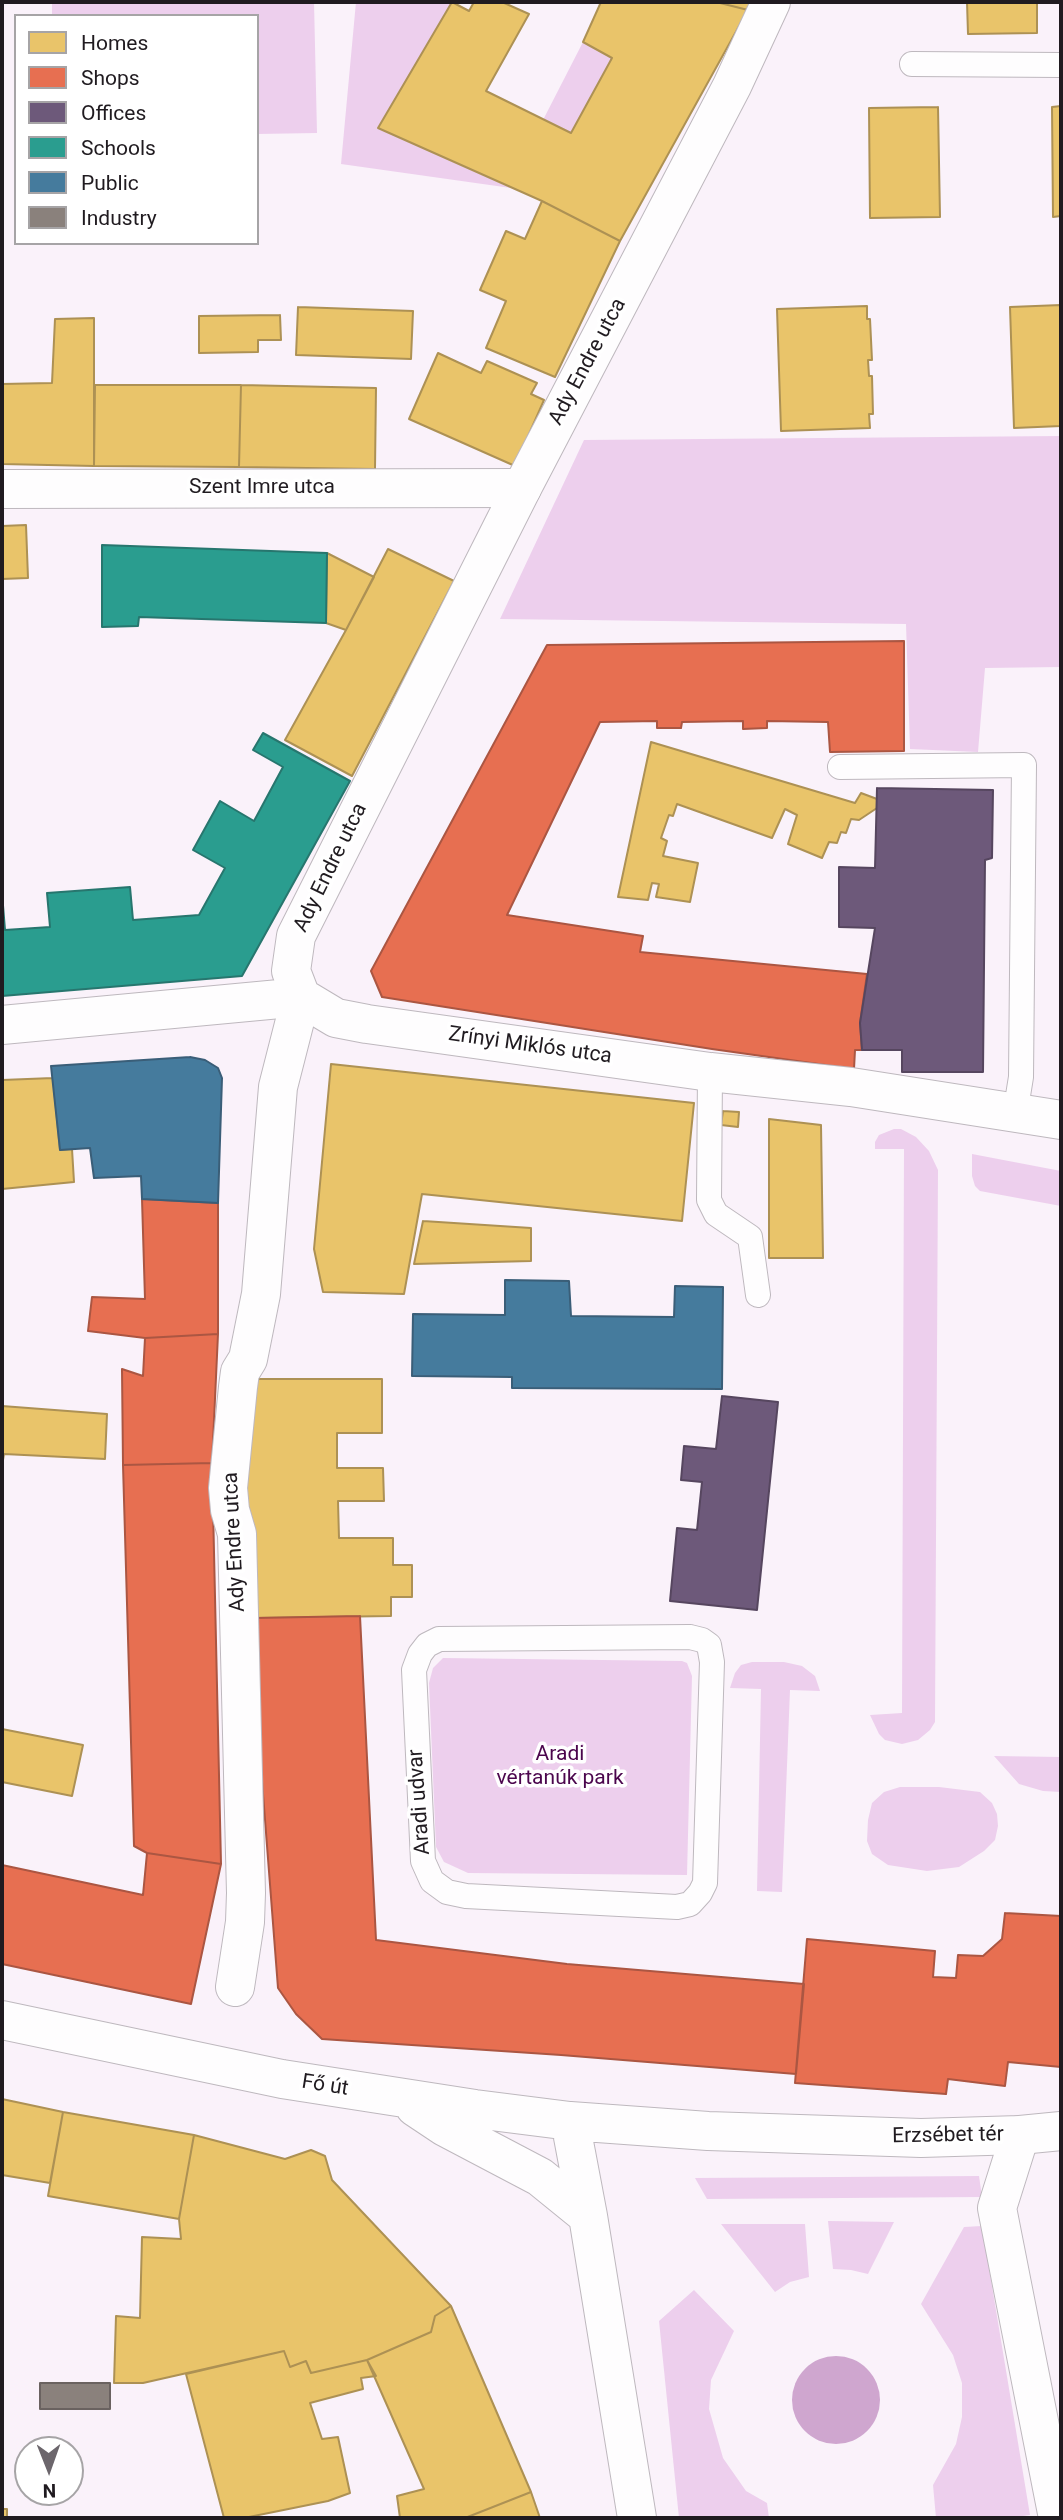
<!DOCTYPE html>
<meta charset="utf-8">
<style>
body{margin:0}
#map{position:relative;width:1063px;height:2520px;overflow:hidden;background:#faf2fa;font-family:Roboto,sans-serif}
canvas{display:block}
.frame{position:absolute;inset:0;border:4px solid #201b20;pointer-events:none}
.legend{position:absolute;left:14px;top:14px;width:245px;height:231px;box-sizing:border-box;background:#fff;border:2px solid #a6a4a6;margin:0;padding:9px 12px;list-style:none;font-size:21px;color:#201b20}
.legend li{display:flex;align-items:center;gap:14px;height:35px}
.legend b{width:35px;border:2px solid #a6a4a6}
.north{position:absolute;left:14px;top:2436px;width:70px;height:70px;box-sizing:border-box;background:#fff;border:2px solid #a6a4a6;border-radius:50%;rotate:179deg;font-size:19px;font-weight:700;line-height:28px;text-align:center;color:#201b20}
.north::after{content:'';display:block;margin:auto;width:24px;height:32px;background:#6c666c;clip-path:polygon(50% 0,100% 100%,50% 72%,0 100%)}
</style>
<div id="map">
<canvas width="1063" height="2520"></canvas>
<div class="frame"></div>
<ul class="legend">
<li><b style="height:19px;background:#e9c46a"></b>Homes</li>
<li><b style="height:19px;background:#e76f51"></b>Shops</li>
<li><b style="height:19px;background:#6d597a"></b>Offices</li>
<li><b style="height:19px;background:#2a9d8f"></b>Schools</li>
<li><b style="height:19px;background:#457b9d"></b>Public</li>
<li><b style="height:19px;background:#8a817c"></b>Industry</li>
</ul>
<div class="north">N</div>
</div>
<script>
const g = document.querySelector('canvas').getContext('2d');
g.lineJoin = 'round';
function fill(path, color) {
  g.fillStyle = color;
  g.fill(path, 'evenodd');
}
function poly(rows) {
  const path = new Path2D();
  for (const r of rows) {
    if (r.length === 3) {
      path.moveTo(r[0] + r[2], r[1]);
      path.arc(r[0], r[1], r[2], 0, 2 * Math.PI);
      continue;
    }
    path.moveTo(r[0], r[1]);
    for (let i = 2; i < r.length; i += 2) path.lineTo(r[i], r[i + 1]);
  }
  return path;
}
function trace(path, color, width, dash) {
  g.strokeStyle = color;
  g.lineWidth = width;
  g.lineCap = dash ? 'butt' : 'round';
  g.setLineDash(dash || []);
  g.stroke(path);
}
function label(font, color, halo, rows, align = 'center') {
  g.font = font + ' Roboto,sans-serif';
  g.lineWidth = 7;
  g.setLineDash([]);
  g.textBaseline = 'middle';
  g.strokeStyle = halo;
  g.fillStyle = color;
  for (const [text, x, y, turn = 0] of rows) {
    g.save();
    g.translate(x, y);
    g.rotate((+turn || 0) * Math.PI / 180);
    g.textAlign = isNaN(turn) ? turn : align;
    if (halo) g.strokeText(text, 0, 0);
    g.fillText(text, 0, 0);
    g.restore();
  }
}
fill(poly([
 [93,2,314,2,317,133,257,134,257,16,52,16,52,3],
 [356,2,452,2,378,128,511,188,341,164],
 [583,42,612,58,571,133,543,120],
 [1061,436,1061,667,985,668,978,752,910,749,906,624,500,619,584,440],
 [894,1129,901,1129,916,1137,929,1151,938,1170,935,1722,930,1730,918,1740,902,1744,885,1740,879,1734,870,1715,902,1713,904,1149,875,1149,875,1142,879,1135],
 [972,1154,1061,1171,1061,1206,980,1191,975,1186,972,1176],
 [443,1658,682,1661,687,1663,692,1676,687,1875,468,1873,444,1862,436,1847,429,1683,433,1668],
 [752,1662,784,1662,802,1666,815,1676,820,1691,790,1690,782,1892,757,1891,761,1689,730,1688,735,1673,741,1665],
 [994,1756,1061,1757,1061,1792,1043,1791,1019,1784],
 [900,1787,939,1787,980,1792,992,1803,997,1814,998,1826,995,1840,984,1851,959,1867,927,1871,888,1865,872,1854,867,1841,868,1820,872,1803,884,1792],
 [979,2176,982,2197,707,2199,695,2178],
 [828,2221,894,2222,868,2274,851,2270,833,2269],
 [721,2224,805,2224,809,2277,790,2282,775,2292],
 [982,2226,1030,2515,1009,2518,936,2518,933,2485,956,2444,962,2417,962,2383,953,2355,921,2304,964,2227],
 [694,2290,734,2331,711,2380,709,2409,723,2458,746,2491,767,2503,769,2518,679,2518,659,2321]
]), '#edcfed');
fill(poly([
 [836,2400,44]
]), '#cfa6cf');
const homes = poly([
 [452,2,469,11,474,2,502,2,529,14,486,91,571,133,612,58,583,42,601,2,716,2,748,10,620,241,542,201,378,128,452,2],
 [716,2,752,2,748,10,716,2],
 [967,2,1037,2,1037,33,968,34,967,2],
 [1061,106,1061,216,1053,217,1052,107,1061,106],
 [938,107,940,217,870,218,869,108,938,107],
 [542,201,620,241,555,377,486,348,506,301,480,290,506,231,525,239,542,201],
 [1061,305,1061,426,1014,428,1010,307,1061,305],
 [867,306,867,319,870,319,872,360,868,360,869,376,872,376,873,414,869,414,870,428,781,431,777,309,867,306],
 [298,307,413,311,411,359,296,355,298,307],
 [280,315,281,340,258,340,258,352,199,353,199,316,280,315],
 [94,318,94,466,2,464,2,384,52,383,55,319,94,318],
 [438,353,481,373,487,361,537,383,531,394,544,400,515,466,409,419,438,353],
 [95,385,241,385,239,467,94,466,95,385],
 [241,385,376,388,375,469,239,467,241,385],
 [26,525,28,578,2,579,2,526,26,525],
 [388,549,454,581,352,776,285,740,346,630,388,549],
 [327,553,374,577,346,630,326,623,327,553],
 [651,742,855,803,861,793,877,799,877,808,859,820,851,819,846,833,841,832,837,843,829,842,822,858,788,844,797,815,785,809,772,838,677,804,673,816,669,815,661,838,667,841,663,856,698,863,690,902,656,897,659,884,652,883,648,900,618,897,651,742],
 [331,1064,694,1103,682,1221,422,1194,404,1294,323,1292,314,1249,331,1064],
 [53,1078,60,1150,72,1149,74,1182,2,1189,2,1080,53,1078],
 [723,1111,739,1112,738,1127,721,1125,723,1111],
 [769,1119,821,1125,823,1258,769,1258,769,1119],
 [423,1221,531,1228,531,1261,414,1264,423,1221],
 [245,1379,382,1379,382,1433,337,1433,337,1468,383,1468,384,1501,338,1501,339,1538,393,1538,393,1565,412,1565,412,1597,391,1597,391,1616,255,1618,237,1499,245,1379],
 [2,1406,107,1414,105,1459,4,1454,2,1466,2,1406],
 [2,1729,83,1745,72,1796,2,1782,2,1729],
 [2,2099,63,2112,50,2183,2,2175,2,2099],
 [63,2112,194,2135,179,2219,48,2196,63,2112],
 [194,2135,285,2159,311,2150,325,2156,332,2180,451,2306,435,2316,431,2332,367,2360,311,2373,306,2361,290,2367,284,2351,143,2383,114,2383,116,2316,140,2318,142,2237,181,2239,179,2219,194,2135],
 [451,2306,531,2492,465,2518,400,2518,397,2496,424,2489,367,2360,431,2332,435,2316,451,2306],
 [284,2351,290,2367,306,2361,311,2373,367,2360,376,2376,361,2378,363,2389,310,2403,322,2439,338,2437,350,2493,328,2501,244,2518,224,2518,186,2374,284,2351],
 [531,2492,540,2518,465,2518,531,2492],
 [2,2509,7,2509,7,2518,2,2518,2,2509]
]);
fill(homes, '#e9c46a');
trace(homes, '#ad9154', 2);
const shops = poly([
 [904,641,904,751,830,752,828,722,767,721,767,728,743,729,743,721,682,722,681,728,657,728,657,721,600,722,507,915,643,936,640,952,867,974,860,1023,862,1050,855,1050,854,1069,712,1049,382,997,371,971,547,645,904,641],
 [142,1199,218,1203,218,1334,145,1338,88,1331,92,1297,145,1299,142,1199],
 [218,1334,212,1463,123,1465,122,1369,143,1376,145,1338,218,1334],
 [212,1463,221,1864,147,1853,134,1846,123,1465,212,1463],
 [360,1616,376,1940,567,1964,804,1984,796,2074,561,2055,322,2039,296,2014,278,1988,258,1729,255,1618,360,1616],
 [147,1853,221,1864,191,2004,2,1964,2,1865,143,1895,147,1853],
 [1005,1913,1061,1916,1061,2067,1008,2062,1005,2086,948,2079,946,2094,795,2083,807,1939,935,1951,933,1977,956,1978,958,1955,983,1956,1002,1939,1005,1913]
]);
fill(shops, '#e76f51');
trace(shops, '#ab5642', 2);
const offices = poly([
 [877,788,993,790,992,858,985,860,983,1072,902,1072,902,1050,862,1050,860,1023,875,928,839,927,839,867,875,868,877,788],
 [722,1396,778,1402,757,1610,670,1601,677,1528,697,1530,702,1482,681,1480,684,1446,716,1449,722,1396]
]);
fill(offices, '#6d597a');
trace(offices, '#56465f', 2);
const schools = poly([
 [102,545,327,553,326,623,139,617,138,626,102,627,102,545],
 [263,733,350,781,242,976,2,996,2,893,5,930,50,927,47,893,130,887,133,920,199,915,225,868,193,850,220,801,254,821,283,767,253,750,263,733]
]);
fill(schools, '#2a9d8f');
trace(schools, '#27766e', 2);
const public = poly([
 [190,1057,205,1060,218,1068,222,1078,218,1203,142,1199,141,1176,94,1178,90,1148,60,1150,51,1066,190,1057],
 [505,1280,569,1281,571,1316,674,1317,675,1286,723,1287,722,1389,512,1388,512,1377,412,1376,413,1314,505,1315,505,1280]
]);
fill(public, '#457b9d');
trace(public, '#3a5e78', 2);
const industry = poly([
 [40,2383,110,2383,110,2409,40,2409,40,2383]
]);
fill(industry, '#8a817c');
trace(industry, '#6a6260', 2);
const lane = poly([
 [912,64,1061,65],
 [840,767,1024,765,1021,1077,1015,1114],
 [710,1072,709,1200,716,1214,750,1237,758,1295],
 [690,1637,702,1640,709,1645,712,1662,705,1883,700,1893,690,1904,677,1907,466,1896,447,1892,432,1881,423,1861,414,1670,420,1654,427,1645,439,1639,690,1637]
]);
const street = poly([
 [2,489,522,488],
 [235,1987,245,1922,246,1893,237,1534,230,1510,228,1488,238,1387,240,1372,248,1359,261,1294,278,1087,301,997],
 [1020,2135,997,2208,1058,2518]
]);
const secondary = poly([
 [301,997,291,971,296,936,522,488,732,86,771,2],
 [2,1025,301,997,336,1018,367,1024,710,1072,851,1087,1061,1120],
 [2,2020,282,2079,475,2109,570,2121,708,2131,921,2138,1020,2135,1061,2131],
 [415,2107,445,2127,540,2177,588,2216],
 [570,2121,588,2216,637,2518]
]);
trace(lane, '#beb8be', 26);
trace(street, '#beb8be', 40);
trace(secondary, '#beb8be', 40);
trace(lane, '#fefdfe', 24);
trace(street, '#fefdfe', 38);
trace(secondary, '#fefdfe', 38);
label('21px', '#201b20', '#fff', [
 ["Ady Endre utca",588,362,-62],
 ["Szent Imre utca",262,488],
 ["Ady Endre utca",331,868,-64],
 ["Zrínyi Miklós utca",530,1046,8],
 ["Ady Endre utca",235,1542,-93],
 ["Aradi udvar",420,1802,-94],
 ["Fő út",325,2086,9],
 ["Erzsébet tér",948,2136,-1]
]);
label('21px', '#4b064d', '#fff', [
 ["Aradi",560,1755],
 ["vértanúk park",560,1779]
]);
</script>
